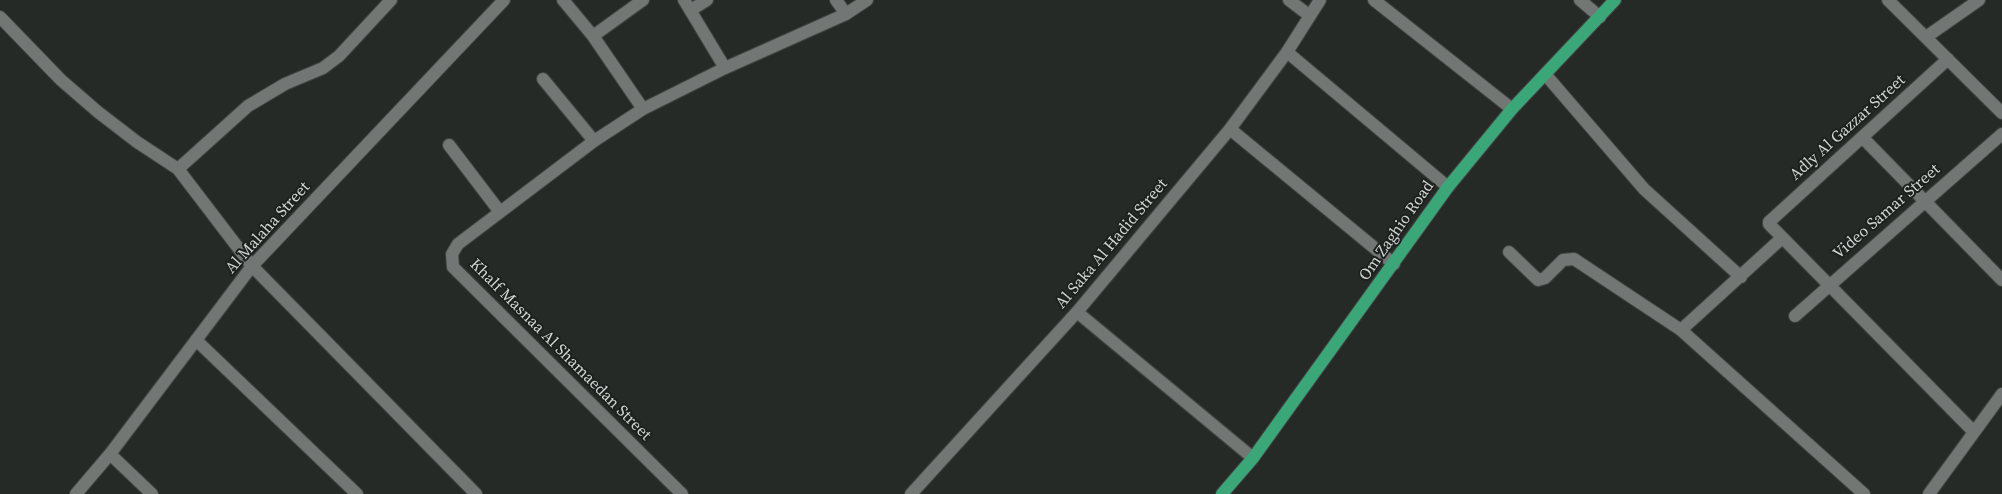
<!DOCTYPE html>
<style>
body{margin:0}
canvas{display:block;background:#262a27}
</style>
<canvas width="2002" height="494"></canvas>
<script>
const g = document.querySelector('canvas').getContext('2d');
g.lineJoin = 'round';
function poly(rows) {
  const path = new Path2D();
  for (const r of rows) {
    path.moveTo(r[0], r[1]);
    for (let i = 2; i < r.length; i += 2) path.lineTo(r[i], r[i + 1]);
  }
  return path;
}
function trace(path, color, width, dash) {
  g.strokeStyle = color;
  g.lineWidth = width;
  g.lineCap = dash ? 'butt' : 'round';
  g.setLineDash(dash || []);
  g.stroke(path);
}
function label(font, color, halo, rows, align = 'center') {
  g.font = font + ' "Source Serif 4",serif';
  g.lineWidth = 4;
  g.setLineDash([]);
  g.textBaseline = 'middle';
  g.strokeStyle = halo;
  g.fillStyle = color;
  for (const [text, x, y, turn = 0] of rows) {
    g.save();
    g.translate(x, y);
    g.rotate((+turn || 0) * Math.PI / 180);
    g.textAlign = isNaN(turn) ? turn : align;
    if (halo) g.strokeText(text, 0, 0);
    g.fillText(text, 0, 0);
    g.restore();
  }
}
const service = poly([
 [0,17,61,80,98,112,137,142,178,169,252,266],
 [178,169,248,106,285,84,323,68,339,56,391,0],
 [1077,312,1253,458]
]);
const minor = poly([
 [563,0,593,36,643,109],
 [684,0,725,68],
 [836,0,846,14],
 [1289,0,1310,16],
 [1374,0,1512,109],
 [1580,0,1600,17],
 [1888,0,2002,113],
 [691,10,707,0],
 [593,36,643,0],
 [1926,37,1979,0],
 [1287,52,1448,187],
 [1948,59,1769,222,1769,224,1974,432],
 [1545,74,1644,189,1741,277],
 [543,79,594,141],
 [1230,129,1394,264],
 [1862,137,2002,280],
 [449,145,500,212],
 [1509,252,1538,280,1545,278,1563,260,1574,259,1681,330,1864,494],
 [252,266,476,494],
 [1795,316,2002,134],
 [1681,330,1782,238],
 [196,340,357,494],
 [110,454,152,494],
 [76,494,110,454,252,266,504,0],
 [682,494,453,267,452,254,458,244,594,141,643,109,725,68,846,14,867,0],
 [911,494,1077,312,1230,129,1287,52,1320,0],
 [1929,494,2002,394]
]);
const primary = poly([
 [1222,494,1253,458,1448,187,1512,109,1615,0]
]);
trace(service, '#424442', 14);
trace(minor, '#424442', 14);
trace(primary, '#424442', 14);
trace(service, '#727674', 12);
trace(minor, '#727674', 12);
trace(primary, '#3ba778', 12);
label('16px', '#d2d4d2', '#1c201e', [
 ["Adly Al Gazzar Street",1848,128,-42],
 ["Video Samar Street",1887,212,-41],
 ["Al Malaha Street",268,228,-48],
 ["Om Zaghio Road",1397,231,-55],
 ["Al Saka Al Hadid Street",1112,244,-50],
 ["Khalf Masnaa Al Shamaedan Street",560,350,45]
]);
</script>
